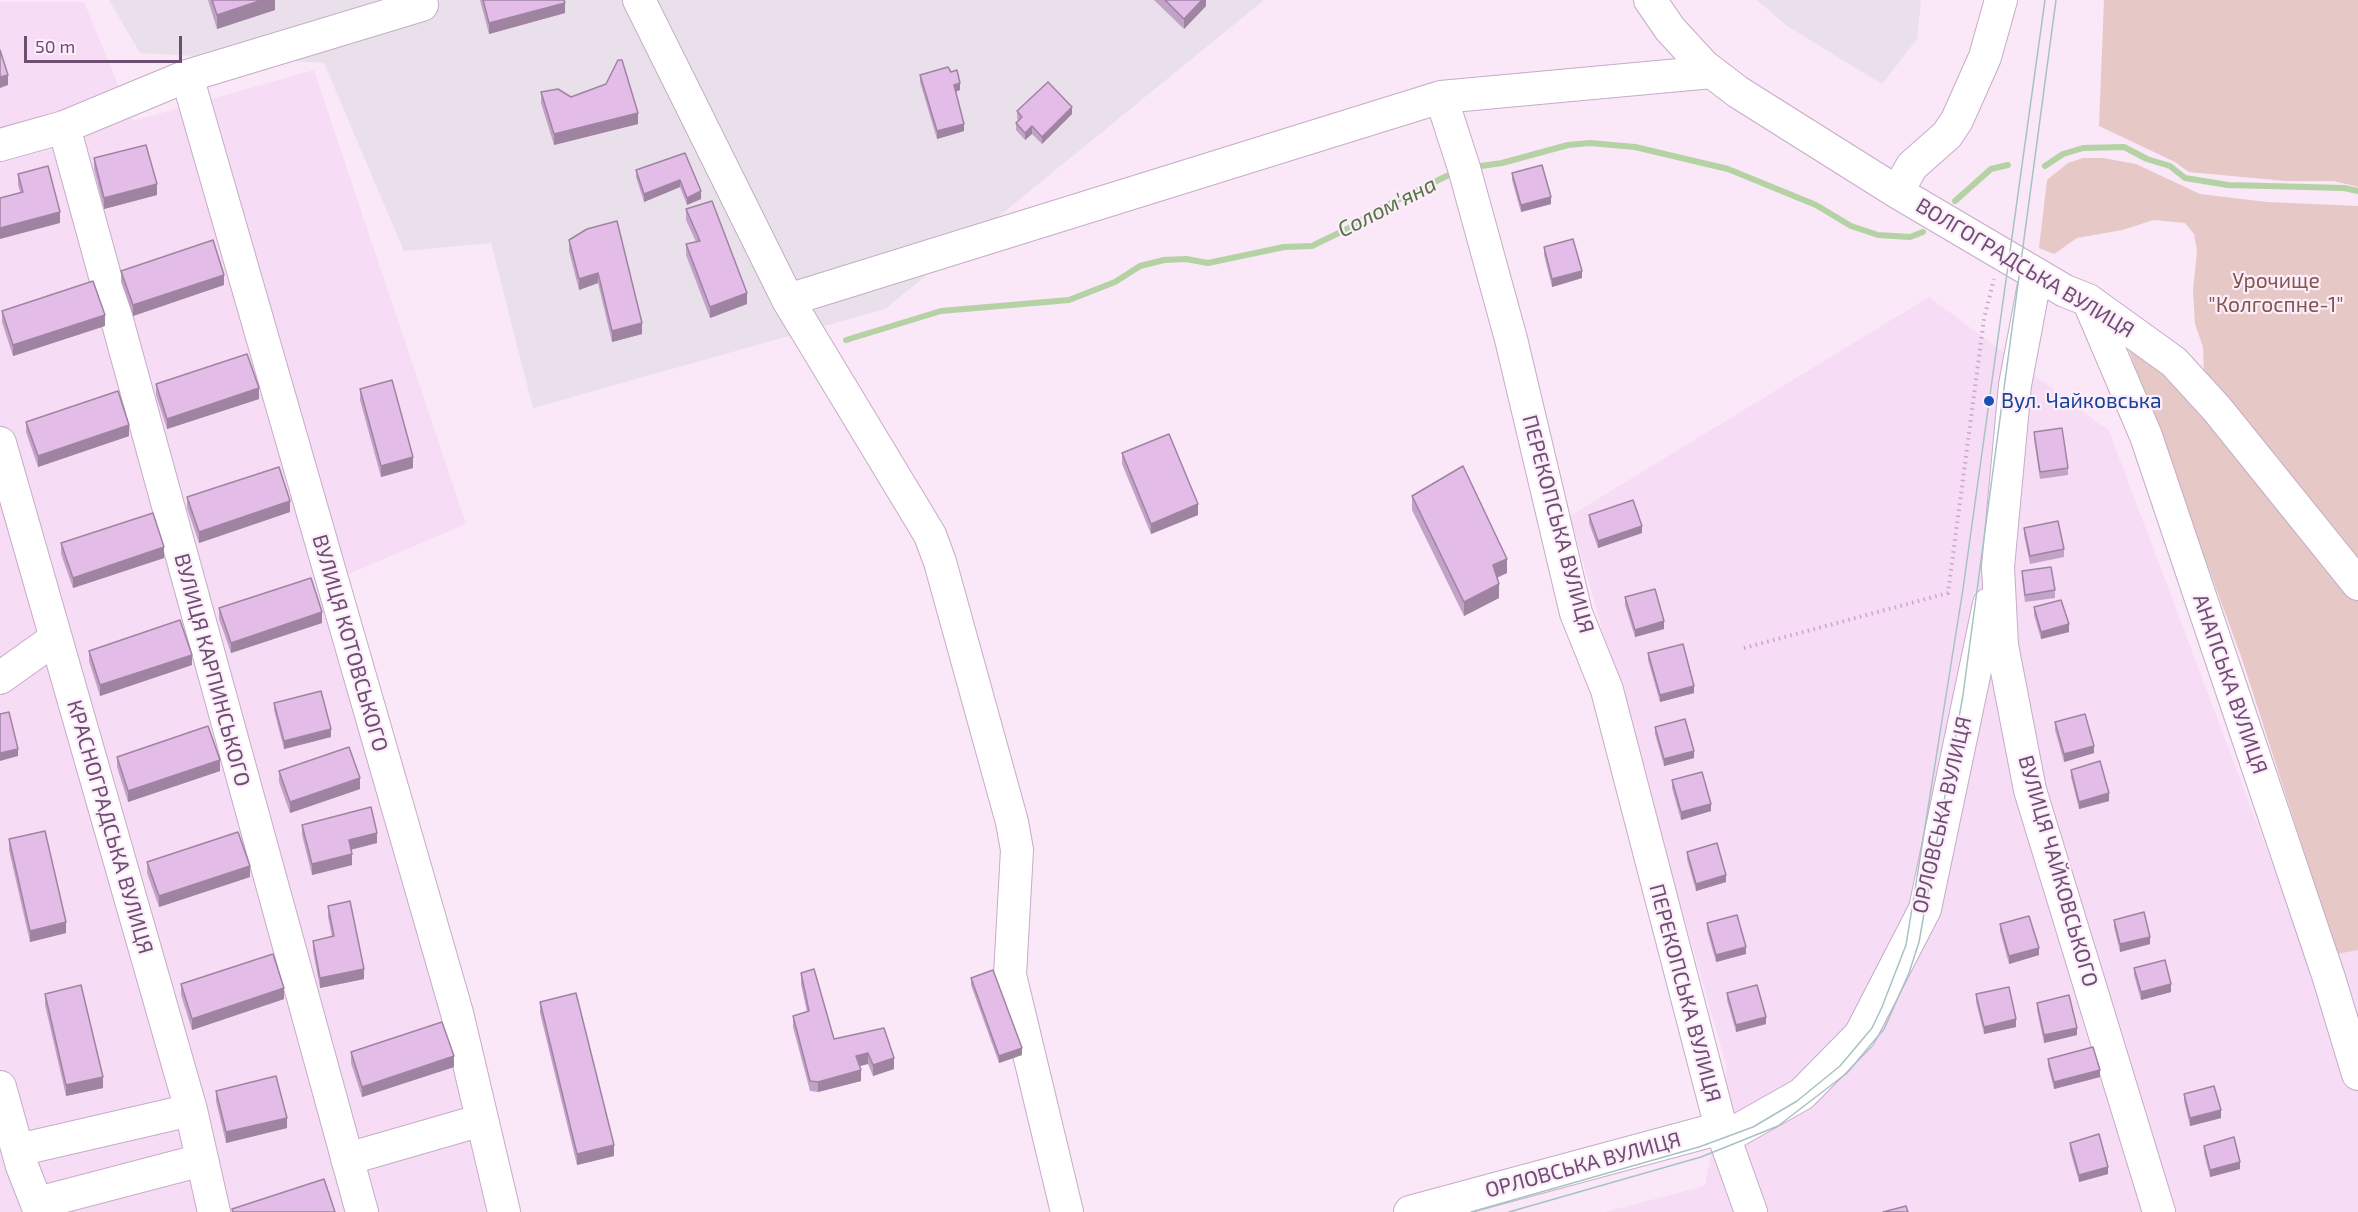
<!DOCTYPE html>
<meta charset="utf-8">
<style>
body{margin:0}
#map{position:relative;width:2358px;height:1212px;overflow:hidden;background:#fae7f8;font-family:"Exo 2",sans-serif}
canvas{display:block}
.scale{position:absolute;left:24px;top:36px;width:158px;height:27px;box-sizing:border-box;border:3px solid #6c4e71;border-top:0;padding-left:8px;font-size:18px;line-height:21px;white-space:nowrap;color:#6c4e71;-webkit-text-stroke:4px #fdedfb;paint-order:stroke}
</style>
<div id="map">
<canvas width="2358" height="1212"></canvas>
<div class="scale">50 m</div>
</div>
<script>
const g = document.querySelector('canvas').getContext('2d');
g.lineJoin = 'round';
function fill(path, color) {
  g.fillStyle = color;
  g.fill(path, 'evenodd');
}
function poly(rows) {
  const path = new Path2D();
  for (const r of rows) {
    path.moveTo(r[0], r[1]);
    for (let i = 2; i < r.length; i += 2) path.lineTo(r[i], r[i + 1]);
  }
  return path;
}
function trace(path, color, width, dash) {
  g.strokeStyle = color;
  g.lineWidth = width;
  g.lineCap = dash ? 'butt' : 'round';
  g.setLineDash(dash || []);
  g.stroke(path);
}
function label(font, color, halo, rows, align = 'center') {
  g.font = font + ' "Exo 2",sans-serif';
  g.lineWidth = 4.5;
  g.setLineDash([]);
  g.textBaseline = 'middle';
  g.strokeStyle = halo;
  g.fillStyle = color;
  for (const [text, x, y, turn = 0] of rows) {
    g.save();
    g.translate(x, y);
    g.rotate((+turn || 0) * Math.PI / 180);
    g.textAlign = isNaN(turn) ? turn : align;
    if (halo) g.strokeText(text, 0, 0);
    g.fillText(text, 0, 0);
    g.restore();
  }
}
fill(poly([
 [0,2,84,2,133,121,314,70,466,524,337,579,518,1212,0,1212],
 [1929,297,2109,431,2306,954,2358,939,2358,1212,1605,1212,1705,1186,1727,1068,1570,516]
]), '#f6dcf4');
fill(poly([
 [109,0,1264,0,885,309,533,408,491,243,404,251,324,63,140,53],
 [1757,0,1921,0,1917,39,1882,84,1787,26]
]), '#eae0eb');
fill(poly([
 [2104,0,2358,0,2358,187,2334,181,2285,181,2189,172,2175,162,2099,126],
 [2083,158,2103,158,2136,164,2200,194,2267,202,2358,206,2358,575,2204,373,2203,347,2195,324,2193,291,2197,251,2194,234,2185,223,2154,220,2122,230,2077,238,2054,254,2039,248,2047,180,2068,163],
 [2127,345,2157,359,2358,597,2358,950,2337,954,2242,659]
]), '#e6c9c6');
trace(poly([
 [2045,166,2063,154,2083,148,2124,147,2147,159,2170,166,2185,178,2228,185,2344,188,2358,191],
 [1474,167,1502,163,1568,145,1590,143,1635,147,1728,169,1816,205,1851,226,1878,235,1910,237,1923,232],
 [1955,201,1991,169,2008,165],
 [846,340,941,311,1069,300,1115,282,1140,266,1164,260,1186,259,1208,263,1284,247,1312,246,1349,228,1377,210,1455,172]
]), '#b4d2a4', 6);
const minor = poly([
 [639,0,788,300,930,535,940,562,1012,822,1017,850,1010,975,1067,1212],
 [1650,0,1670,29,1704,66,1738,92,1897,192,2065,291,2088,300,2174,362,2217,409,2358,584],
 [1712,72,1441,97,1464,168,1511,339,1576,613,1607,690,1721,1128,1751,1212],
 [187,76,457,1013,504,1212],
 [64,127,362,1212],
 [0,145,64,127,187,76,422,5,421,0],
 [1897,192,1912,166,1947,135,1957,120,1985,57,2001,0],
 [2036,274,2015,385,1998,567,2002,645,2030,790,2159,1212],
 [788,300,1441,97],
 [2088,300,2146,436,2329,978,2358,1074],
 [0,443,191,1110,214,1212],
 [0,678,56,638],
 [0,1087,22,1166,40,1212],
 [1724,1138,1802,1094,1860,1035,1925,909,1989,604],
 [18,1150,191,1110],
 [347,1159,482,1120],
 [38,1203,202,1160],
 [1410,1212,1721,1128]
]);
trace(minor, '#c6acc8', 34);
trace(poly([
 [1744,648,1948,593,1984,319,1994,279]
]), '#cca4d1', 4, [1.5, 4.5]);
trace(minor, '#fff', 32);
trace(poly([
 [1471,1212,1699,1147,1753,1127,1797,1101,1840,1066,1872,1028,1882,1007,1906,945,1914,896,1963,589,2045,0],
 [1509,1212,1701,1157,1778,1126,1847,1073,1884,1029,1909,973,1919,942,1963,695,2056,0]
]), '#a6c2c3', 1.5);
fill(poly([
 [208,0,275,0,275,10,217,29],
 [480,0,564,0,565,13,489,34],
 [1154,0,1206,0,1206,6,1184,29],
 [920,75,960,90,956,92,964,131,937,139,920,82],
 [541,92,638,124,554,145,541,103],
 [1017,111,1072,114,1042,144,1032,134,1025,140,1016,130,1016,123,1019,120,1017,119],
 [685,153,701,199,687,205,680,187,644,202,636,177,636,170],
 [94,158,157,195,104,209,94,169],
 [1512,173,1551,204,1521,212,1512,180],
 [18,174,60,223,20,192,18,185],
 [686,209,747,304,710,318,686,255,686,244,696,242,686,220],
 [587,229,642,334,612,342,598,283,579,290,569,251,569,240],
 [1544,247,1582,278,1552,287,1544,255],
 [121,271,224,285,133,316,121,282],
 [2,311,105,326,13,356,2,322],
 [156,384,259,399,167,429,156,395],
 [360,389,413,468,381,477,360,400],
 [26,422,129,436,38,467,26,432],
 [2034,432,2068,468,2068,475,2040,479,2034,439],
 [1122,453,1198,515,1151,534,1122,464],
 [1412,496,1507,573,1497,578,1499,598,1464,616,1412,510],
 [187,497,290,512,199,543,187,508],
 [1589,515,1642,533,1598,548,1589,523],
 [2024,528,2064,549,2064,557,2030,564,2024,535],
 [61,543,164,558,73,588,61,554],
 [2022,571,2055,590,2055,598,2025,602,2022,578],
 [1625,597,1664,629,1635,637,1625,605],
 [2034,607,2069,632,2041,639,2034,615],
 [219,608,322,623,231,653,219,619],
 [89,651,192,665,100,696,89,661],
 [1648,653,1694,693,1660,702,1648,660],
 [274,703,331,737,284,749,274,710],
 [2055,722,2094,753,2064,762,2055,730],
 [1655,727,1694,758,1664,766,1655,734],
 [117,757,220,771,128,802,117,767],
 [2071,770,2109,801,2079,809,2071,777],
 [279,771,360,789,290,813,279,782],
 [1672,780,1711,811,1681,820,1672,788],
 [302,825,377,843,351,850,352,865,312,875,302,835],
 [9,839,66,933,30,942,9,850],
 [1687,852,1726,882,1696,891,1687,859],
 [147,862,250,877,159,907,147,873],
 [328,906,364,979,320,988,313,951,313,941,332,937,328,917],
 [2114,920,2150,944,2120,952,2114,927],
 [1707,923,1746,954,1716,962,1707,930],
 [2000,924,2039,955,2009,964,2000,931],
 [2134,968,2171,992,2141,1000,2134,975],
 [801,973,834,1039,884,1028,894,1069,873,1076,868,1064,859,1066,861,1081,818,1092,810,1091,793,1027,793,1016,807,1012,801,984],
 [971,978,1022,1055,999,1063,971,985],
 [181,984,284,999,192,1030,181,995],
 [1727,993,1766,1024,1736,1032,1727,1000],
 [45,994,103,1088,66,1096,45,1005],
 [1976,994,2016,1027,1984,1034,1976,1002],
 [540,1002,614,1156,577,1165,540,1013],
 [2037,1003,2077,1035,2044,1043,2037,1010],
 [351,1052,454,1067,362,1097,351,1063],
 [2048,1059,2100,1077,2054,1089,2048,1066],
 [216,1091,287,1128,226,1143,216,1101],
 [2184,1094,2221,1118,2190,1126,2184,1101],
 [2070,1143,2108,1174,2079,1182,2070,1150],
 [2204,1146,2240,1169,2210,1177,2204,1153]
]), '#c3a2c8');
fill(poly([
 [262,0,275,0,275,10,217,29,217,15],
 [1202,0,1206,0,1206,6,1184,29,1184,19],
 [565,3,565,13,489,34,489,23],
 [8,75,8,85,0,88,0,77],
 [960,83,960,90,954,92,954,85],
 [1072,107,1072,114,1042,144,1042,137],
 [638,113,638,124,554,145,554,134],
 [964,124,964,131,937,139,937,131],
 [1032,126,1032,134,1025,140,1025,133],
 [680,180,680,187,644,202,644,194],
 [157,184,157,195,104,209,104,198],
 [701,191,701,199,687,205,687,198],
 [1551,197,1551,204,1521,212,1521,205],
 [60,212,60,223,0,239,0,228],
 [1582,271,1582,278,1552,287,1552,279],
 [598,273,598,283,579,290,579,279],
 [224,275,224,285,133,316,133,305],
 [747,293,747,304,710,318,710,307],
 [105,315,105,326,13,356,13,345],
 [642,323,642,334,612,342,612,331],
 [259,388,259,399,167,429,167,419],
 [129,425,129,436,38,467,38,456],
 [413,457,413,468,381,477,381,466],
 [290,501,290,512,199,543,199,532],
 [1198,504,1198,515,1151,534,1151,524],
 [1642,526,1642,533,1598,548,1598,541],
 [164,547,164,558,73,588,73,578],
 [1507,559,1507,573,1493,579,1493,565],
 [1499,584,1499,598,1464,616,1464,602],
 [322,612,322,623,231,653,231,643],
 [1664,621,1664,629,1635,637,1635,630],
 [2069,624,2069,632,2041,639,2041,632],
 [192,655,192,665,100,696,100,685],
 [1694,686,1694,693,1660,702,1660,695],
 [331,729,331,737,284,749,284,741],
 [2094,746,2094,753,2064,762,2064,754],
 [18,749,18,756,0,761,0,753],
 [1694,751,1694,758,1664,766,1664,759],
 [220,760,220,771,128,802,128,791],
 [360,778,360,789,290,813,290,802],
 [2109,793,2109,801,2079,809,2079,802],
 [1711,804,1711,811,1681,820,1681,812],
 [377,833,377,843,349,850,349,840],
 [352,854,352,865,312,875,312,864],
 [250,866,250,877,159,907,159,896],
 [1726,875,1726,882,1696,891,1696,884],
 [66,922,66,933,30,942,30,931],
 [2150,937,2150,944,2120,952,2120,944],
 [1746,947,1746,954,1716,962,1716,955],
 [2039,948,2039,955,2009,964,2009,956],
 [364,969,364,979,320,988,320,978],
 [2171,984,2171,992,2141,1000,2141,992],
 [284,988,284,999,192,1030,192,1019],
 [1766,1017,1766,1024,1736,1032,1736,1025],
 [2016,1019,2016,1027,1984,1034,1984,1027],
 [2077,1028,2077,1035,2044,1043,2044,1035],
 [1022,1048,1022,1055,999,1063,999,1056],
 [868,1053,868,1064,856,1067,856,1056],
 [454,1056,454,1067,362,1097,362,1087],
 [894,1058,894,1069,873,1076,873,1065],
 [861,1070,861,1081,818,1092,818,1082],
 [2100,1070,2100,1077,2054,1089,2054,1082],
 [103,1077,103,1088,66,1096,66,1085],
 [2221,1110,2221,1118,2190,1126,2190,1118],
 [287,1118,287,1128,226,1143,226,1132],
 [614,1145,614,1156,577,1165,577,1154],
 [2240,1162,2240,1169,2210,1177,2210,1170],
 [2108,1167,2108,1174,2079,1182,2079,1175]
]), '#9f84a2');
const building = poly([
 [212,0,262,0,217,15,212,0],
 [483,0,564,0,565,3,489,23,483,0],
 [1165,0,1202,0,1184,19,1165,0],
 [0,50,8,75,0,77,0,50],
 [618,60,622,60,638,113,554,134,541,92,558,89,571,97,606,84,618,60],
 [948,67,951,72,957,70,960,83,954,85,964,124,937,131,920,75,948,67],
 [1048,82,1072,107,1042,137,1032,126,1025,133,1016,123,1022,117,1017,111,1048,82],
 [146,145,157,184,104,198,94,158,146,145],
 [685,153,701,191,687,198,680,180,644,194,636,170,685,153],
 [1542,165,1551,197,1521,205,1512,173,1542,165],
 [48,166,60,212,0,228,0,198,23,192,18,174,48,166],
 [712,201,747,293,710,307,686,244,700,241,686,209,712,201],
 [617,221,642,323,612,331,598,273,579,279,569,240,587,229,617,221],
 [1573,239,1582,271,1552,279,1544,247,1573,239],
 [213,240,224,275,133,305,121,271,213,240],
 [93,281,105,315,13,345,2,311,93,281],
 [247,354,259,388,167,419,156,384,247,354],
 [392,380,413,457,381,466,360,389,392,380],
 [118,391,129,425,38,456,26,422,118,391],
 [2062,428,2068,468,2040,472,2034,432,2062,428],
 [1169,434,1198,504,1151,524,1122,453,1169,434],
 [1463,466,1507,559,1493,565,1499,584,1464,602,1412,496,1463,466],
 [279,467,290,501,199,532,187,497,279,467],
 [1633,500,1642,526,1598,541,1589,515,1633,500],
 [153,513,164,547,73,578,61,543,153,513],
 [2058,521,2064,549,2030,556,2024,528,2058,521],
 [2051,567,2055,590,2025,595,2022,571,2051,567],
 [311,578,322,612,231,643,219,608,311,578],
 [1655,589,1664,621,1635,630,1625,597,1655,589],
 [2061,600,2069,624,2041,632,2034,607,2061,600],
 [180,620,192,655,100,685,89,651,180,620],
 [1683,644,1694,686,1660,695,1648,653,1683,644],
 [321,691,331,729,284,741,274,703,321,691],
 [9,712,18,749,0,753,0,714,9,712],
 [2085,714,2094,746,2064,754,2055,722,2085,714],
 [1685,719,1694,751,1664,759,1655,727,1685,719],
 [208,726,220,760,128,791,117,757,208,726],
 [349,747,360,778,290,802,279,771,349,747],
 [2100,761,2109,793,2079,802,2071,770,2100,761],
 [1702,772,1711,804,1681,812,1672,780,1702,772],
 [371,807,377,833,349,840,352,854,312,864,302,825,371,807],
 [45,831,66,922,30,931,9,839,45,831],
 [238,832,250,866,159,896,147,862,238,832],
 [1717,843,1726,875,1696,884,1687,852,1717,843],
 [350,901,364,969,320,978,313,941,334,936,328,906,350,901],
 [2144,912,2150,937,2120,944,2114,920,2144,912],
 [1737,915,1746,947,1716,955,1707,923,1737,915],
 [2029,916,2039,948,2009,956,2000,924,2029,916],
 [273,954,284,988,192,1019,181,984,273,954],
 [2165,960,2171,984,2141,992,2134,968,2165,960],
 [814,969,834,1039,884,1028,894,1058,873,1065,868,1053,856,1056,861,1070,818,1082,810,1081,793,1016,809,1011,801,973,814,969],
 [993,970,1022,1048,999,1056,971,978,993,970],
 [81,985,103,1077,66,1085,45,994,81,985],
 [1757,985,1766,1017,1736,1025,1727,993,1757,985],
 [2009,987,2016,1019,1984,1027,1976,994,2009,987],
 [576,993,614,1145,577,1154,540,1002,576,993],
 [2069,995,2077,1028,2044,1035,2037,1003,2069,995],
 [442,1022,454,1056,362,1087,351,1052,442,1022],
 [2093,1047,2100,1070,2054,1082,2048,1059,2093,1047],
 [276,1076,287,1118,226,1132,216,1091,276,1076],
 [2214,1086,2221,1110,2190,1118,2184,1094,2214,1086],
 [2099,1134,2108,1167,2079,1175,2070,1143,2099,1134],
 [2234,1137,2240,1162,2210,1170,2204,1146,2234,1137],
 [324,1179,335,1212,233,1212,232,1209,324,1179],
 [1906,1206,1908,1212,1883,1212,1906,1206]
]);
fill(building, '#e3bce8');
trace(building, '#9f84a2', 1.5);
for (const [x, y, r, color] of [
 [1989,401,6,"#1a4fb4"]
]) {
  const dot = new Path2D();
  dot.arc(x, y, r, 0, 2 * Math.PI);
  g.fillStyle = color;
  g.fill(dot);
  trace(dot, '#fdedfb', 2);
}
label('21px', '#6c4e71', '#fdedfb', [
 ["ВОЛГОГРАДСЬКА ВУЛИЦЯ",2025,268,31],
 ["ПЕРЕКОПСЬКА ВУЛИЦЯ",1558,524,75],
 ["ВУЛИЦЯ КОТОВСЬКОГО",350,643,74],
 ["ВУЛИЦЯ КАРПИНСЬКОГО",212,670,75],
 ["АНАПСЬКА ВУЛИЦЯ",2230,684,71],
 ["ОРЛОВСЬКА ВУЛИЦЯ",1942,815,-77],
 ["КРАСНОГРАДСЬКА ВУЛИЦЯ",110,827,74],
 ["ВУЛИЦЯ ЧАЙКОВСЬКОГО",2058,871,74],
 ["ПЕРЕКОПСЬКА ВУЛИЦЯ",1685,993,75],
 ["ОРЛОВСЬКА ВУЛИЦЯ",1583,1165,-15]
]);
label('21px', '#81574d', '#fdedfb', [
 ["Урочище",2276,281],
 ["\"Колгоспне-1\"",2276,305]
]);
label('21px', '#164399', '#fdedfb', [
 ["Вул. Чайковська",2001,401]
], 'left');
label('italic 22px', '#547543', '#fdedfb', [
 ["Солом'яна",1387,207,-27]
]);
</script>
